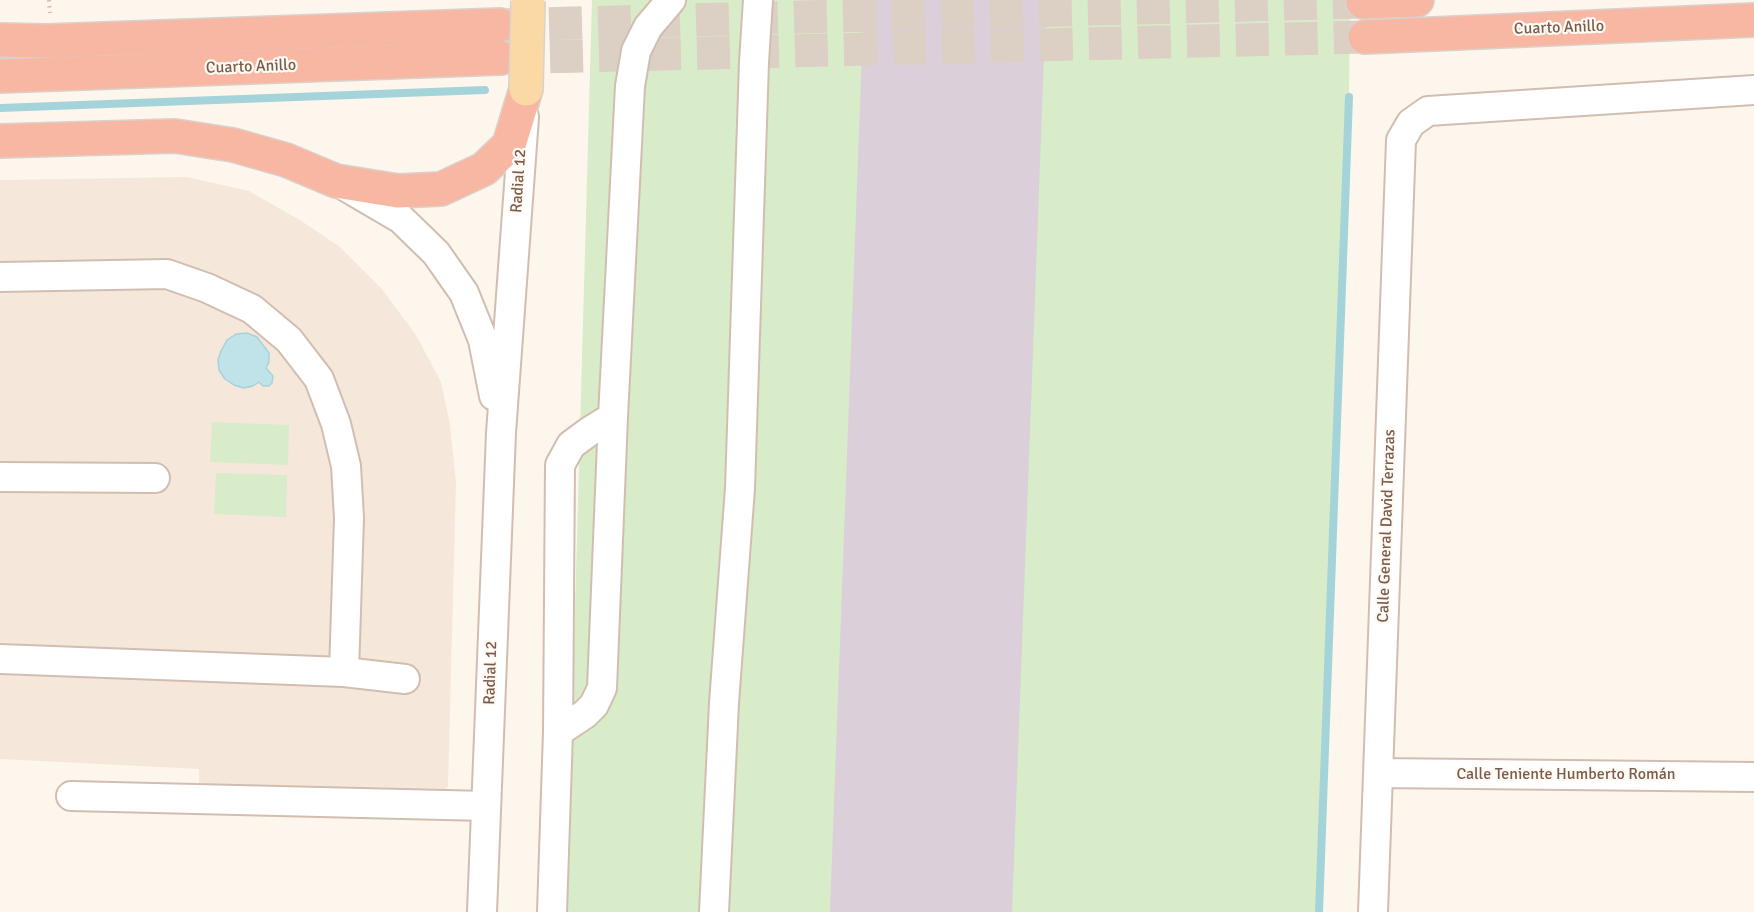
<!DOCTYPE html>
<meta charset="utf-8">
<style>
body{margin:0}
canvas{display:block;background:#fdf6ec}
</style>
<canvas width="1754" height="912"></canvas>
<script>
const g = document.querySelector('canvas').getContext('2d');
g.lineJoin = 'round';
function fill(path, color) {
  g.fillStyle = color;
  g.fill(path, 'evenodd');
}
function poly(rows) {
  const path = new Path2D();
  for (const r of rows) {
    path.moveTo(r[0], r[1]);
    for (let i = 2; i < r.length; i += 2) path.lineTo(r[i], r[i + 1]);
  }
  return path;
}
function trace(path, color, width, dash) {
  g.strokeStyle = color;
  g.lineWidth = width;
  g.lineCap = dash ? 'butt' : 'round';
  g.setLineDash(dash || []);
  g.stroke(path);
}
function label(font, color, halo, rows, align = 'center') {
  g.font = font + ' Signika,sans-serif';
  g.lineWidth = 4.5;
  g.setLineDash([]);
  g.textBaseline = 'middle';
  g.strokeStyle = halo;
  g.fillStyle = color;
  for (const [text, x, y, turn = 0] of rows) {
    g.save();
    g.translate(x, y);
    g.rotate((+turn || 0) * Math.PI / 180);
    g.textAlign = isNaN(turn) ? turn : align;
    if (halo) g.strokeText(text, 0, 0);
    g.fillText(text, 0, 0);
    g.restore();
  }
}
fill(poly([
 [187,177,249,191,303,222,340,247,381,288,416,335,441,382,450,425,456,483,448,786,440,798,199,789,199,769,0,759,0,180]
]), '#f5e8da');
fill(poly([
 [592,0,880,0,841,912,565,912,571,753],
 [1042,0,1350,0,1349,97,1319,912,1007,912],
 [212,422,289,425,288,465,210,462],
 [216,473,287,475,286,517,214,514]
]), '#d8ecc9');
const water = poly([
 [247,333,257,337,269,353,269,362,266,368,273,376,272,383,269,386,263,386,259,382,253,386,244,388,234,385,225,379,219,370,218,360,221,351,227,340,236,334,247,333]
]);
fill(water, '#bfe3e8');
trace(water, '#a5d3da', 1.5);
trace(poly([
 [0,108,485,90],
 [1319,912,1349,97]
]), '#a5d3da', 8);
trace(poly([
 [921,912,955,0]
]), '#dbcfda', 182);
trace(poly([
 [500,25,1363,2],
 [501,58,1365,37]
]), '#dcd0c4', 33, [33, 16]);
const minor = poly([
 [343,185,401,219,436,253,464,293,483,340,494,396],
 [0,277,167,274,207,288,252,309,289,340,319,379,336,424,346,466,349,518,344,672],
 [0,477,155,478],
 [0,659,344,672,405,679],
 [558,732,585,714,594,705,602,688,613,417,630,86,636,51,648,27,671,0],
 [1379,773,1754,777],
 [71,796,486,806],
 [482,912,501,433,524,117],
 [552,912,558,732,560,465,571,445,590,431,613,417],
 [714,912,724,703,740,488,754,62,758,0],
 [1373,912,1401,140,1411,123,1428,111,1754,90]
]);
const highway = poly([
 [1363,2,1417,0],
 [1365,37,1754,20],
 [0,40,47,41,500,25],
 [0,76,501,58],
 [0,141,175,136,233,145,286,160,336,181,398,191,441,189,484,169,509,145,526,89]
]);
trace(minor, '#d1beb0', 32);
trace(highway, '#dad1cd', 36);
trace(poly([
 [49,0,50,13]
]), '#d9b8a5', 4, [1.5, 4.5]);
trace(minor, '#fff', 28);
trace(highway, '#f7b7a3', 33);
const majorBridge = poly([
 [526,89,528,1]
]);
trace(majorBridge, '#dad1cd', 36, []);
trace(majorBridge, '#fbd9a5', 33);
label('16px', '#7a5c4d', '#fffaf3', [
 ["Cuarto Anillo",1559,28,-2],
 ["Cuarto Anillo",251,67,-2],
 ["Radial 12",519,181,-86],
 ["Calle General David Terrazas",1387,526,-88],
 ["Radial 12",491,673,-88],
 ["Calle Teniente Humberto Román",1566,775]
]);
</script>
